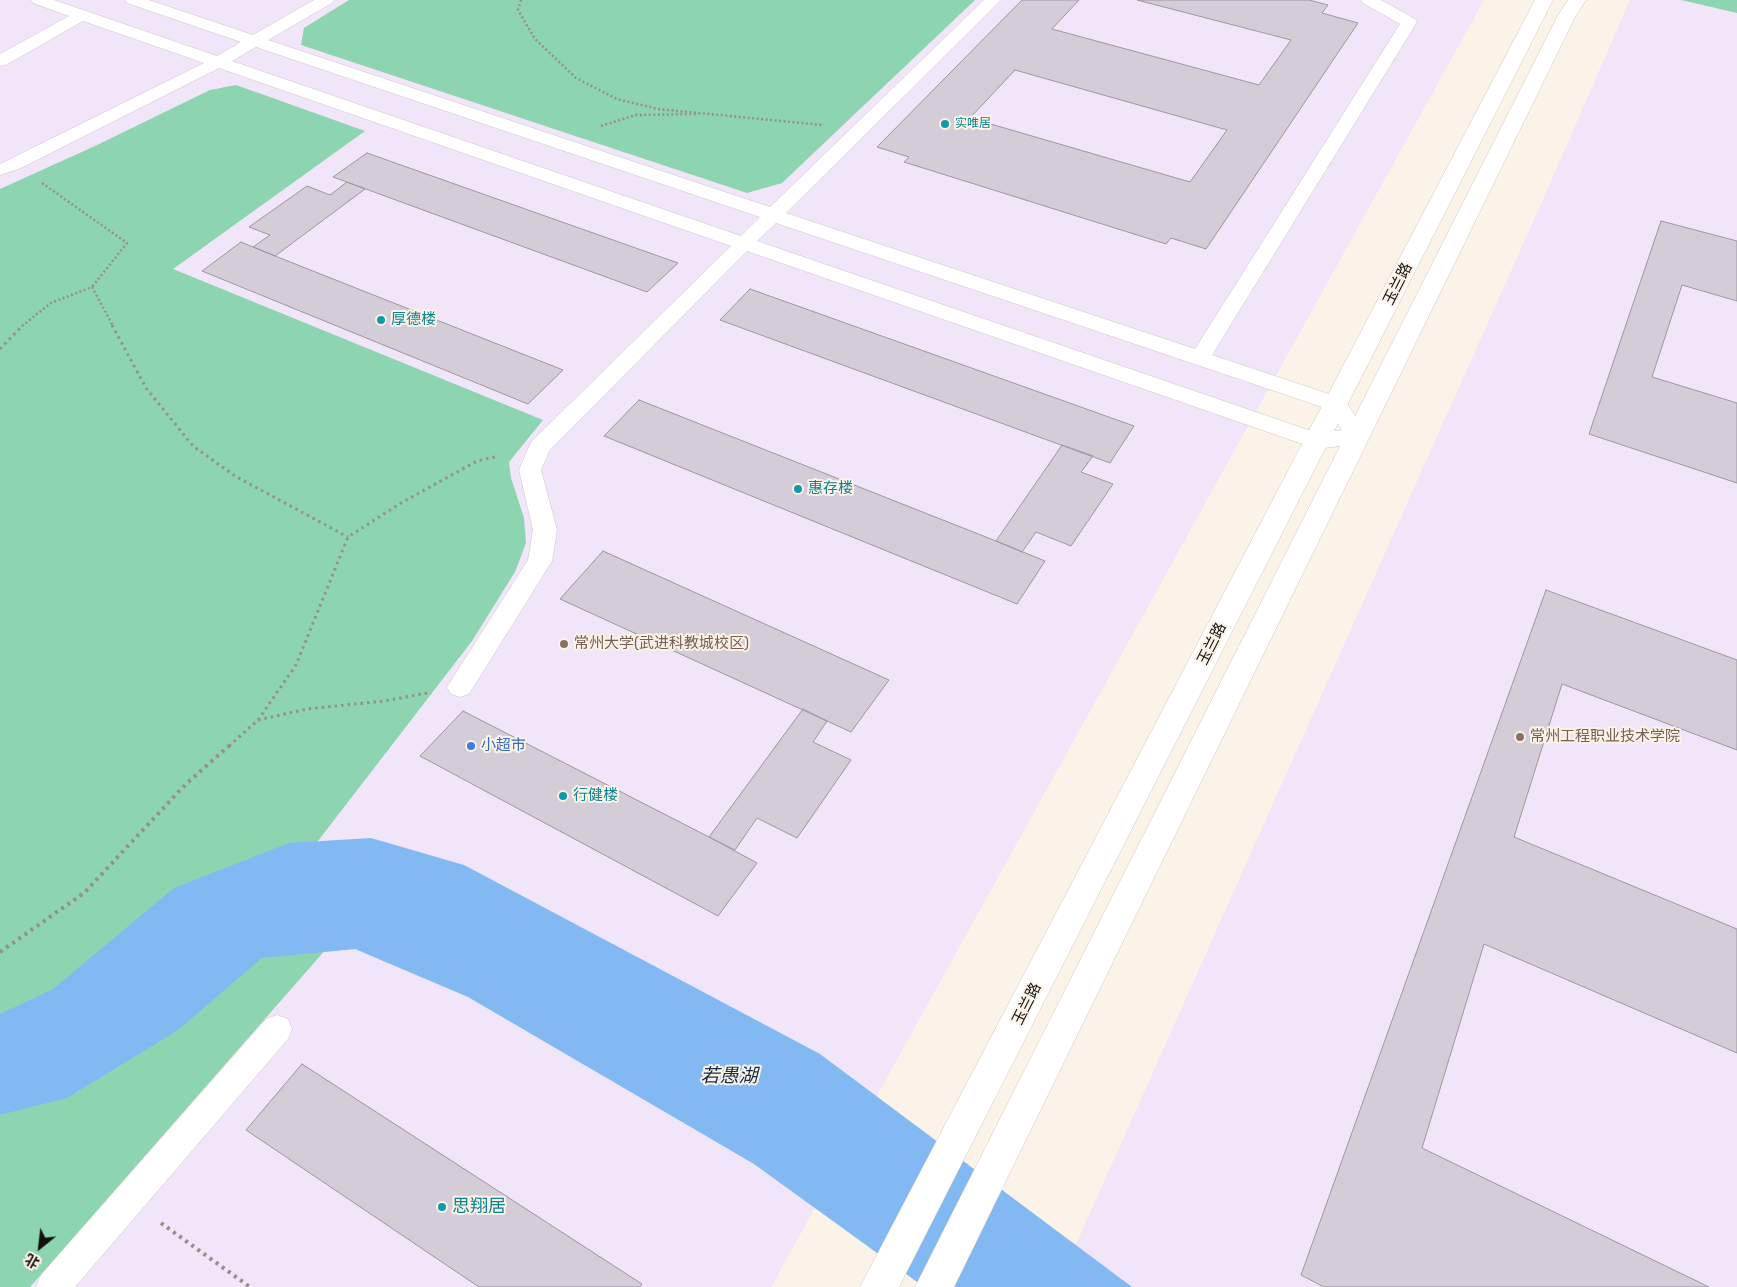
<!DOCTYPE html>
<meta charset="utf-8">
<style>
body{margin:0}
#map{position:relative;width:1737px;height:1287px;overflow:hidden;background:#fbf2e8;font-family:Rubik,"Noto Sans SC",sans-serif}
canvas{display:block}
.north{position:absolute;left:15px;top:1222px;width:50px;height:50px;-webkit-text-stroke:4px #fbf2e8;paint-order:stroke;rotate:209deg;font-size:14px;font-weight:700;line-height:20px;text-align:center;color:#14110d}
.north::after{content:'';display:block;margin:auto;width:18px;height:22px;background:#14110d;clip-path:polygon(50% 0,100% 100%,50% 72%,0 100%)}
</style>
<div id="map">
<canvas width="1737" height="1287"></canvas>
<div class="north">北</div>
</div>
<script>
const g = document.querySelector('canvas').getContext('2d');
g.lineJoin = 'round';
function fill(path, color) {
  g.fillStyle = color;
  g.fill(path, 'evenodd');
}
function poly(rows) {
  const path = new Path2D();
  for (const r of rows) {
    path.moveTo(r[0], r[1]);
    for (let i = 2; i < r.length; i += 2) path.lineTo(r[i], r[i + 1]);
  }
  return path;
}
function trace(path, color, width, dash) {
  g.strokeStyle = color;
  g.lineWidth = width;
  g.lineCap = dash ? 'butt' : 'round';
  g.setLineDash(dash || []);
  g.stroke(path);
}
function label(font, color, halo, rows, align = 'center') {
  g.font = font + ' Rubik,"Noto Sans SC",sans-serif';
  g.lineWidth = 4;
  g.setLineDash([]);
  g.textBaseline = 'middle';
  g.strokeStyle = halo;
  g.fillStyle = color;
  for (const [text, x, y, turn = 0] of rows) {
    g.save();
    g.translate(x, y);
    g.rotate((+turn || 0) * Math.PI / 180);
    g.textAlign = isNaN(turn) ? turn : align;
    if (halo) g.strokeText(text, 0, 0);
    g.fillText(text, 0, 0);
    g.restore();
  }
}
fill(poly([
 [0,0,1484,0,771,1287,0,1287],
 [1630,0,1681,0,1737,13,1737,1287,1057,1287,1549,186]
]), '#f0e5f9');
fill(poly([
 [349,0,975,0,782,183,747,193,301,45,304,28],
 [1681,0,1737,0,1737,13],
 [236,85,365,131,173,269,543,420,509,462,511,478,524,518,526,543,515,572,472,641,264,911,327,948,30,1287,0,1287,0,189,95,146,210,90]
]), '#8dd4b0');
fill(poly([
 [371,838,464,865,820,1054,1132,1287,924,1287,754,1164,468,997,355,949,262,958,178,1030,67,1098,0,1115,0,1014,53,989,174,888,289,843]
]), '#83b9f3');
const building = poly([
 [1022,0,1079,0,1052,29,1259,85,1291,40,1137,0,1309,0,1328,5,1322,13,1358,23,1206,249,1171,238,1166,244,904,162,909,157,877,147,1022,0],
 [1015,70,1227,130,1190,182,970,118,1015,70],
 [367,153,678,263,647,292,333,177,367,153],
 [347,182,365,189,275,256,253,247,270,235,249,227,307,186,330,195,347,182],
 [1661,221,1737,241,1737,301,1682,285,1652,377,1737,403,1737,483,1589,434,1661,221],
 [241,242,275,256,563,370,528,404,202,271,241,242],
 [750,289,1134,426,1110,463,720,320,750,289],
 [639,400,996,541,1045,561,1017,604,604,436,639,400],
 [1062,445,1093,456,1081,472,1113,484,1071,546,1036,532,1022,552,996,541,1062,445],
 [603,551,889,680,851,732,560,599,603,551],
 [1546,590,1737,660,1737,750,1562,684,1514,837,1737,929,1737,1053,1484,944,1422,1148,1709,1287,1324,1287,1301,1275,1546,590],
 [803,709,827,721,813,742,851,760,797,838,757,818,735,850,709,837,803,709],
 [463,711,709,837,757,863,718,916,420,756,463,711],
 [302,1064,642,1284,640,1287,479,1287,246,1130,302,1064]
]);
fill(building, '#d4cdd7');
trace(building, '#9d97a1', 1);
const service = poly([
 [31,0,54,0,217,56,241,42,127,3,125,0,149,0,253,35,314,0,334,0,332,3,268,40,770,207,984,0,1001,0,786,213,1195,349,1400,24,1363,3,1361,0,1381,0,1415,19,1417,22,1212,355,1344,399,1368,436,1365,441,1357,444,1316,449,1308,446,747,251,549,451,541,470,557,530,552,561,469,694,460,697,451,694,447,687,528,560,533,530,519,470,531,442,731,246,219,68,21,168,0,175,0,164,204,63,83,21,6,65,0,66,0,54,69,16,33,3,31,0],
 [256,47,760,217,741,236,232,61,256,47],
 [776,223,1328,409,1342,430,1317,433,757,241,776,223],
 [277,1015,288,1019,292,1029,288,1039,75,1287,36,1287,41,1275,266,1019,277,1015]
]);
const tertiary = poly([
 [1535,0,1553,0,899,1287,860,1287,1535,0],
 [1568,0,1586,0,1575,17,954,1287,915,1287,1557,17,1568,0]
]);
trace(service, '#d1c8bf', 1);
trace(tertiary, '#d1c8bf', 1);
trace(poly([
 [521,0,518,10,535,39,576,78,617,99,658,109,822,125],
 [601,126,636,115,696,114],
 [42,183,127,243,92,287],
 [22,326,51,303,92,287,113,326]
]), '#979089', 2.5, [2, 2.5]);
trace(poly([
 [112,325,146,388,193,446,235,476,348,537],
 [0,349,23,325],
 [258,720,307,709,384,701,427,693],
 [229,746,258,720,296,665,348,537,401,503,477,461,499,456]
]), '#979089', 3, [2.5, 4]);
trace(poly([
 [0,952,84,893,185,785,230,745],
 [161,1223,250,1287]
]), '#979089', 4, [3, 4.5]);
fill(service, '#fff');
fill(tertiary, '#fff');
for (const [x, y, r, color] of [
 [945,124,5,"#0f9aa8"],
 [381,320,5,"#0f9aa8"],
 [798,489,5,"#0f9aa8"],
 [564,644,5,"#8d6e63"],
 [1520,737,5,"#8d6e63"],
 [471,746,5,"#3f7fe0"],
 [563,796,5,"#0f9aa8"],
 [442,1207,5,"#0f9aa8"]
]) {
  const dot = new Path2D();
  dot.arc(x, y, r, 0, 2 * Math.PI);
  g.fillStyle = color;
  g.fill(dot);
  trace(dot, '#fbf2e8', 2);
}
label('12px', '#0d838f', '#fbf2e8', [
 ["实唯居",955,124]
], 'left');
label('15px', '#14110d', '#fbf2e8', [
 ["玉兰路",1398,284,-63],
 ["玉兰路",1212,644,-63],
 ["玉兰路",1027,1004,-63]
]);
label('15px', '#0d838f', '#fbf2e8', [
 ["厚德楼",391,320],
 ["惠存楼",808,489],
 ["行健楼",573,796]
], 'left');
label('15px', '#785e54', '#fbf2e8', [
 ["常州大学(武进科教城校区)",574,644],
 ["常州工程职业技术学院",1530,737]
], 'left');
label('15px', '#366cbe', '#fbf2e8', [
 ["小超市",481,746]
], 'left');
label('18px', '#0d838f', '#fbf2e8', [
 ["思翔居",452,1207]
], 'left');
label('italic 19px', '#122d4a', '#fbf2e8', [
 ["若愚湖",729,1077]
]);
</script>
